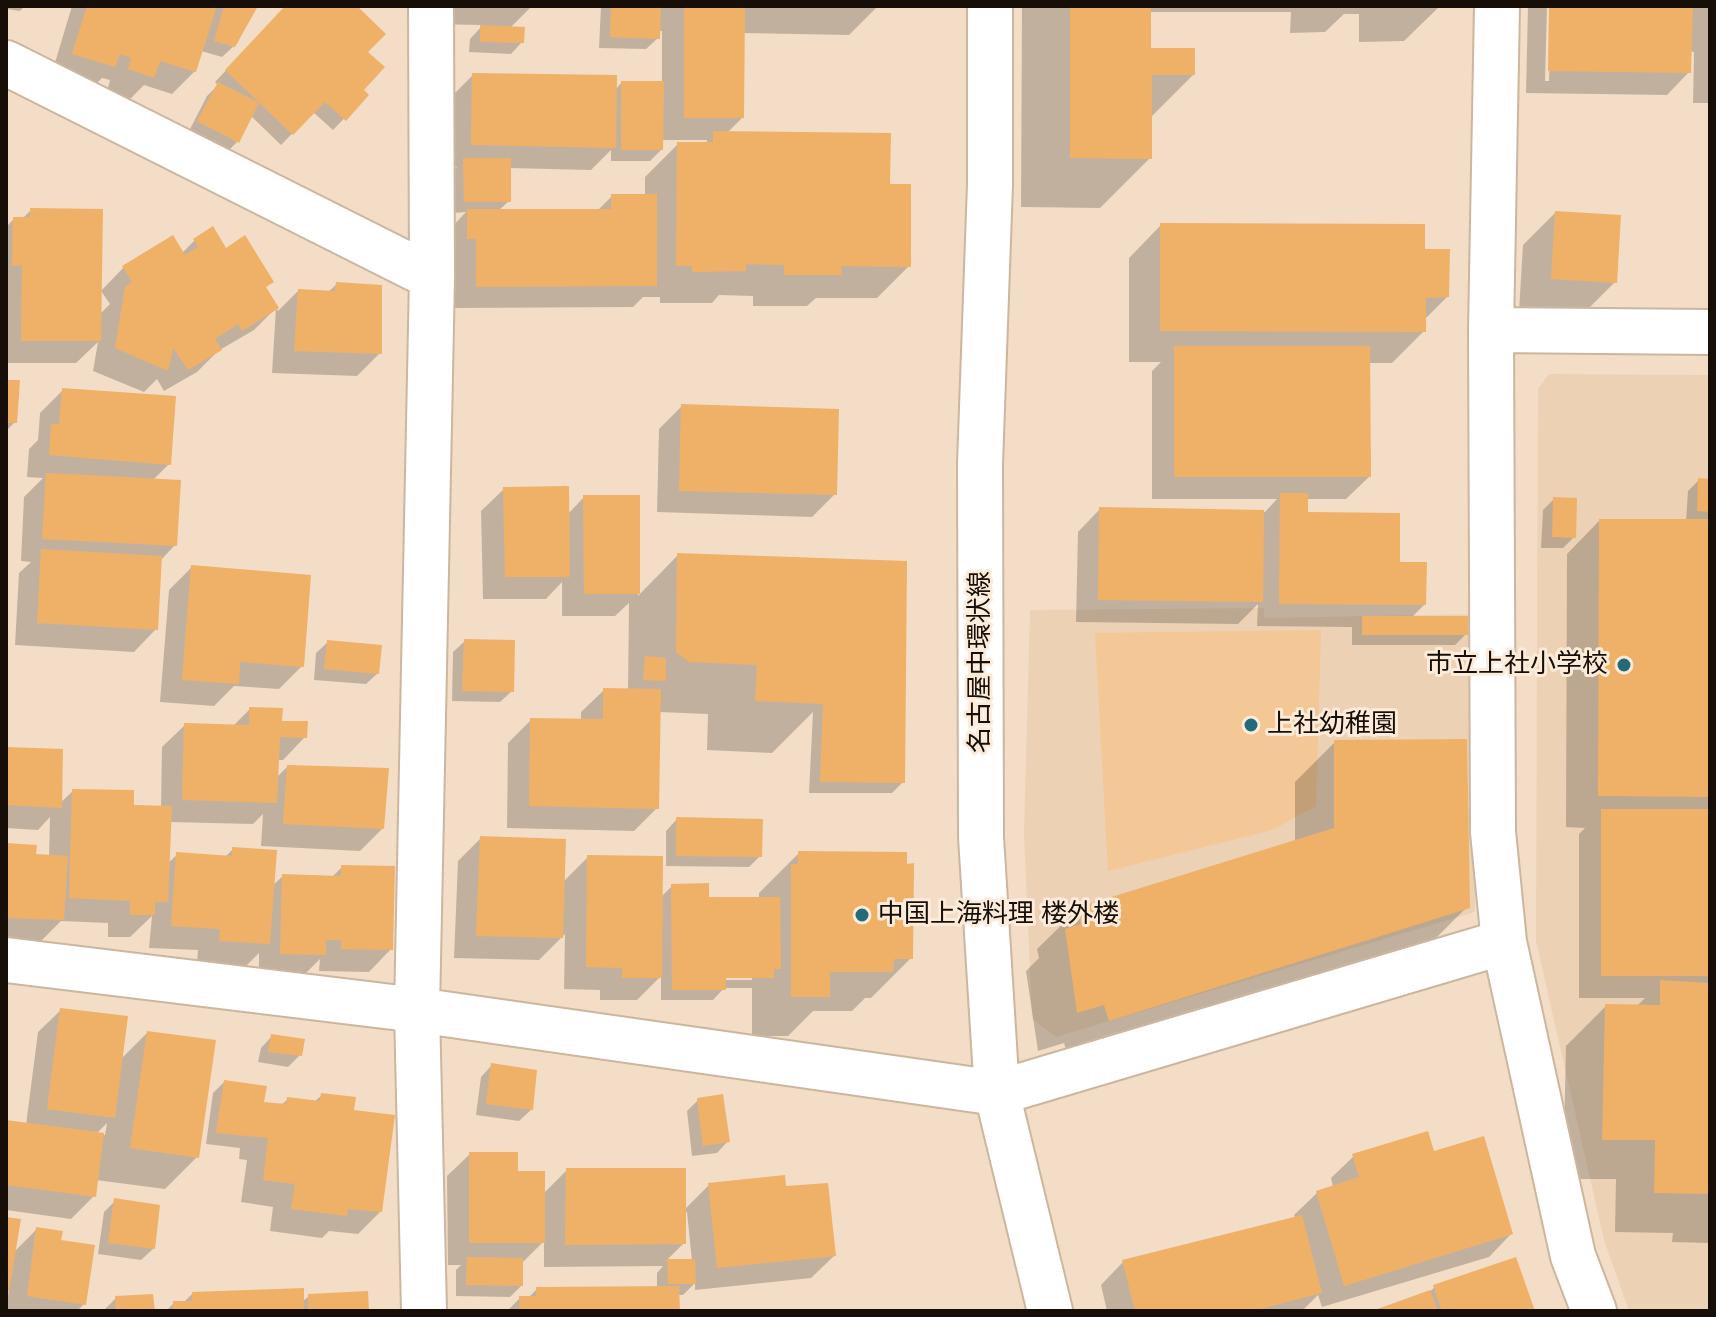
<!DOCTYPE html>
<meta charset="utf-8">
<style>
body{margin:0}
#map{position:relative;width:1716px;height:1317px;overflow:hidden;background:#f3ddc6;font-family:"DM Sans",sans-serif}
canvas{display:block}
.frame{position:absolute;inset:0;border:8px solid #160e07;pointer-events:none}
</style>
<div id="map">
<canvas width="1716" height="1317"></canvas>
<div class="frame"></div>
</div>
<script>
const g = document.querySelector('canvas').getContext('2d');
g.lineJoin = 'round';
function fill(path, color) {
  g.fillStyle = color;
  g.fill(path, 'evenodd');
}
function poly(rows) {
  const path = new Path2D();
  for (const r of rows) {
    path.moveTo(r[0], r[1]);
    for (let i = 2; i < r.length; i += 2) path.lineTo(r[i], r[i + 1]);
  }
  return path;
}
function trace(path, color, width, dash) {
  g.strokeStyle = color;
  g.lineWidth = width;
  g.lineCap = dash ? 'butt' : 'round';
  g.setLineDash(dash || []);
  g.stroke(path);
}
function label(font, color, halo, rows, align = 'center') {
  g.font = font + ' "DM Sans","Noto Sans JP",sans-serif';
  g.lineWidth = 6;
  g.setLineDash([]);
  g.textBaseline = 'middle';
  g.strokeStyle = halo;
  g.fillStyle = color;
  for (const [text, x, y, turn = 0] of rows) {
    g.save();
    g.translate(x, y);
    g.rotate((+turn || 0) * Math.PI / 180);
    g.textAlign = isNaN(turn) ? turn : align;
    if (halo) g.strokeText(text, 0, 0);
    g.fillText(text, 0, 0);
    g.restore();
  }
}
fill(poly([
 [1549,374,1710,375,1710,1311,1629,1311,1604,1240,1536,941,1538,389],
 [1264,608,1264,618,1474,614,1475,912,1056,1037,1032,1019,1024,833,1030,610]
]), '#ecd1b4');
fill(poly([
 [1321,630,1316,806,1272,830,1108,871,1095,633]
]), '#f4c796');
fill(poly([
 [6,6,25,6,20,11,6,9],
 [72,6,255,6,234,46,222,57,201,51,195,71,172,94,144,85,130,99,107,92,110,80,102,78,91,89,51,76],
 [287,6,354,6,365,52,361,90,367,95,333,130,313,112,281,145,251,116,237,142,226,153,188,133,207,96,218,85,215,82],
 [425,6,532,6,509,29,522,42,511,54,469,52,470,39,483,25,425,24],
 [601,6,878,6,849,35,743,33,742,118,727,133,888,186,909,266,877,298,816,298,807,306,753,306,753,296,719,295,712,303,660,303,660,297,643,297,633,307,454,308,454,261,445,261,445,234,466,212,453,213,453,171,457,167,449,167,450,98,473,75,615,90,622,82,662,83,662,31,658,31,658,38,646,49,599,48],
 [661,140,707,140,707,144,678,144,645,177,645,196,612,196,597,211,498,211,509,201,509,168,591,170,611,150,611,161,650,161,661,150],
 [1022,6,1440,6,1404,41,1359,42,1359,14,1344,14,1325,32,1290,33,1291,12,1149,12,1149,50,1193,75,1150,118,1150,158,1100,208,1021,207],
 [1528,6,1547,6,1545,81,1549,81,1551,6,1710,6,1710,103,1693,103,1694,52,1690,51,1689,72,1667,95,1526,93],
 [31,210,99,315,110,304,101,291,123,268,182,253,194,241,225,250,264,288,278,311,298,291,328,292,337,284,380,353,357,376,272,373,276,308,254,330,218,351,197,372,164,391,157,379,144,392,93,371,98,342,76,363,6,363,6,227,14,219,22,219],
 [1555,213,1615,282,1583,314,1519,311,1523,245],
 [1161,225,1423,251,1447,297,1424,320,1424,331,1392,363,1368,363,1369,477,1346,499,1306,499,1306,514,1398,564,1424,605,1411,618,1466,634,1455,645,1352,645,1352,627,1257,626,1258,604,1238,624,1076,622,1078,532,1100,509,1265,512,1277,499,1152,499,1152,371,1161,362,1129,362,1129,258],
 [6,382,15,422,6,431],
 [63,390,169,464,153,480,175,545,160,561,156,629,134,652,15,645,19,573,31,562,21,561,24,497,43,478,27,477,29,449,38,440,40,413],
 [682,406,835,494,812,517,657,512,659,429],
 [1699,480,1710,481,1710,1243,1672,1242,1673,1233,1615,1232,1616,1179,1563,1179,1566,1046,1606,1006,1637,1006,1645,998,1579,998,1579,834,1585,828,1566,827,1567,554,1599,521,1686,521,1688,491],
 [504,489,568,514,584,497,638,497,638,596,678,555,903,782,892,793,809,793,813,712,772,753,707,750,708,714,659,712,657,808,634,831,507,828,508,743,531,720,581,721,581,712,604,690,628,690,629,603,615,616,562,616,562,582,546,599,483,599,481,511],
 [1554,499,1574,537,1563,548,1541,548,1543,510],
 [192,567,302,666,279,689,234,686,214,706,160,702,169,590],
 [465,641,512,691,500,702,452,701,453,652],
 [328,642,378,673,366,684,314,680,316,653],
 [250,709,305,737,283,760,277,760,276,778,287,767,382,829,360,851,261,846,263,814,253,824,169,822,167,864,177,855,224,858,233,849,272,886,283,876,332,877,342,867,391,949,369,972,319,971,320,959,302,977,259,976,259,953,246,966,197,963,198,950,149,948,152,916,130,937,108,937,108,923,61,921,40,942,6,941,6,845,34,856,49,857,50,817,38,830,6,828,6,749,60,803,73,791,132,807,161,808,162,747,185,725,233,726],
 [1335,742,1467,907,1427,947,1069,1059,1064,1043,1038,1051,1026,971,1039,958,1037,949,1077,910,1295,842,1295,782],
 [677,819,760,856,749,867,666,866,666,831],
 [481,838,563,882,588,857,661,897,672,886,707,899,759,899,759,893,799,853,911,958,871,998,865,998,852,1011,813,1011,788,1036,752,1036,752,988,724,988,713,1000,661,1000,661,976,637,1000,600,1000,600,990,564,989,565,934,539,960,454,958,458,861],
 [716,976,752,976,752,980,716,980],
 [61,1010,121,1059,147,1033,197,1157,165,1189,96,1180,94,1196,71,1219,6,1210,6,1122,26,1125,38,1032],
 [107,1123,105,1135,96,1134],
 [272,1036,300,1055,288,1067,258,1062,261,1048],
 [492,1065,531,1110,519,1121,476,1115,481,1077],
 [224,1082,261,1109,280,1106,288,1099,314,1102,322,1095,352,1112,380,1212,358,1234,329,1231,322,1238,270,1231,273,1207,241,1202,247,1160,239,1159,240,1148,206,1144,213,1093],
 [698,1100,728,1141,717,1153,692,1156,687,1111],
 [470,1154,516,1174,543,1194,567,1170,684,1210,709,1185,784,1189,834,1256,811,1278,695,1290,695,1283,683,1295,678,1295,678,1311,507,1311,520,1298,528,1298,537,1289,657,1288,657,1273,663,1266,544,1267,544,1241,521,1264,521,1286,510,1297,456,1296,456,1270,461,1265,448,1265,447,1176],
 [684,1212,687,1212,692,1261,666,1261,684,1243],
 [1432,1154,1511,1234,1489,1257,1322,1307,1318,1295,1302,1311,1107,1311,1101,1285,1123,1262,1295,1218,1294,1215,1317,1193,1333,1187,1331,1178,1354,1156],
 [115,1201,153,1249,141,1260,98,1254,104,1212],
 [6,1219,13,1253,37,1229,84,1304,77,1311,6,1311,9,1288,6,1291],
 [1435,1287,1533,1311,1377,1311,1429,1292],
 [192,1294,302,1302,309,1296,367,1311,166,1311,174,1303,183,1303],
 [116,1298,153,1311,103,1311]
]), '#0003');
fill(poly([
 [87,6,217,6,196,72,160,61,154,78,128,69,131,58,120,54,115,67,72,54],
 [224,6,258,6,235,47,214,41],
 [285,6,357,6,386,34,368,52,385,67,364,90,369,95,346,121,325,102,293,135,225,70],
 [611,6,661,6,660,39,610,37],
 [1070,6,1151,6,1151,48,1195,48,1195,75,1152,75,1152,159,1070,158],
 [1549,6,1693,6,1691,73,1548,71],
 [745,7,744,118,684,118,684,8],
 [480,25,525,27,524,43,480,42],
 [472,73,617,75,616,148,471,145],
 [621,81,664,81,663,150,621,150],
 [218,82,259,103,239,143,197,121],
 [713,131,891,133,890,184,911,184,911,267,841,266,842,275,784,275,784,265,746,264,746,271,692,272,692,266,676,266,677,142,713,142],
 [463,158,511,158,511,202,464,202],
 [611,194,657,194,657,286,476,287,476,239,467,239,467,209,611,209],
 [30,208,103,209,101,341,21,341,22,265,12,266,13,217,30,217],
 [1555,211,1621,215,1617,283,1551,279],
 [1160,223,1425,224,1425,249,1450,249,1449,297,1426,298,1426,332,1160,331],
 [213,226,226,248,245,235,274,282,266,287,279,308,242,331,238,324,215,339,222,350,188,370,173,348,168,371,115,348,125,287,132,282,122,266,173,235,185,255,198,247,193,239],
 [336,282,382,285,382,354,294,351,298,289,335,291],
 [1174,346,1370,346,1371,477,1174,477],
 [6,380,20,380,17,423,6,423],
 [62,388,176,396,171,465,49,455,51,424,59,424],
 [681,404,839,409,837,495,679,491],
 [46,473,181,480,177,546,42,539],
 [1698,478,1710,479,1710,512,1697,511],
 [569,486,570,577,505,577,503,487],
 [1280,493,1308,493,1308,512,1400,513,1400,562,1427,562,1426,605,1279,604],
 [583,495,640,495,640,594,584,594],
 [1553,497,1577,498,1576,538,1552,537],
 [1099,507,1264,510,1263,602,1098,600],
 [1599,519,1710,519,1710,797,1598,796],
 [41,549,162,556,158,630,37,623],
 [677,553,907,561,905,783,820,782,823,704,755,701,757,665,689,662,676,652],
 [191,565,311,575,304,667,240,662,239,684,182,680],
 [1362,616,1468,616,1468,635,1362,635],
 [464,639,515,640,514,692,462,691],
 [327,640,382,645,379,674,324,669],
 [645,656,666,658,666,681,643,680],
 [603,688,661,689,659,809,529,806,530,718,603,719],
 [249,707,283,708,282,721,308,721,307,738,280,737,277,803,182,800,184,723,249,725],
 [1467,739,1470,908,1109,1021,1104,1005,1077,1013,1065,929,1081,924,1076,908,1334,828,1334,740],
 [6,747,63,749,62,808,6,805],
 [287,765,389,768,384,829,283,824],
 [72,789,134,790,134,805,172,806,168,902,155,902,155,915,130,915,130,901,69,898],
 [1601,809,1710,809,1710,976,1601,976],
 [676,817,763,819,762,857,676,856],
 [480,836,566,839,563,938,476,936],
 [6,843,37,845,36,854,68,856,64,920,6,918],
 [232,847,277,850,270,944,219,941,220,929,171,926,176,852,232,856],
 [798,851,907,852,907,864,914,863,913,959,894,959,893,972,830,972,830,997,791,997,791,864,798,864],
 [587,855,663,856,662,978,622,978,622,968,586,967],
 [341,865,395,866,393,950,341,949,341,940,326,940,326,955,280,954,282,874,341,876],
 [709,883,709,897,780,897,781,969,774,969,774,978,726,978,726,990,672,990,671,884],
 [1660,980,1710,983,1710,1194,1654,1193,1655,1140,1602,1140,1605,1004,1660,1005],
 [60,1008,128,1016,115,1118,47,1109],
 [147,1031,216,1040,199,1158,130,1148],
 [271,1034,305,1039,302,1056,268,1052],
 [491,1063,537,1070,533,1110,486,1104],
 [224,1080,267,1086,264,1102,286,1104,287,1097,320,1101,321,1093,356,1097,354,1110,395,1115,382,1212,348,1209,347,1216,291,1209,295,1184,263,1180,268,1138,216,1133],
 [723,1094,730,1142,703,1146,697,1098],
 [6,1120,104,1133,96,1197,6,1185],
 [1428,1131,1434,1151,1484,1136,1513,1234,1344,1286,1316,1191,1359,1177,1352,1154],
 [469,1152,518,1152,518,1171,545,1171,545,1243,469,1243],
 [566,1168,686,1168,686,1244,565,1245],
 [785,1175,786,1186,828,1183,836,1256,717,1268,708,1183],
 [114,1198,160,1205,155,1249,108,1243],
 [1302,1215,1322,1293,1252,1311,1135,1311,1122,1260],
 [6,1217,21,1219,9,1291,6,1291],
 [36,1227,63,1231,61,1240,95,1245,86,1305,27,1296],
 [467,1257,523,1258,523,1286,466,1285],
 [1516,1257,1535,1311,1442,1311,1433,1285],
 [667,1259,695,1259,696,1284,668,1284],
 [679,1286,680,1311,520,1311,519,1296,536,1296,536,1287],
 [304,1288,304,1311,173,1311,173,1301,192,1301,192,1292],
 [1430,1290,1438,1311,1372,1311],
 [368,1291,369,1311,308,1311,308,1294],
 [153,1294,155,1311,116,1311,115,1296]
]), '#efb068');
const minor = poly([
 [1497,6,1491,330,1493,832,1504,942,1573,1256,1594,1311],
 [6,63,432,277,431,6],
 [1491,330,1710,332],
 [6,960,417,1010,997,1093,1504,942],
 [424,1311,417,1010,432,277]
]);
const major = poly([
 [990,6,990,184,980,464,981,837,997,1093,1050,1311]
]);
trace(minor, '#cbb6a0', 48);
trace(major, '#cbb6a0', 48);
trace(minor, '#fff', 44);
trace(major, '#fff', 44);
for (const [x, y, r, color] of [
 [1624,665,8,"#246b79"],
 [1251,725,8,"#246b79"],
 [862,915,8,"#246b79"]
]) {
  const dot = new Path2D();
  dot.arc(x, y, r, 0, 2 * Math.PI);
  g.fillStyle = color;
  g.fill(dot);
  trace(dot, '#fdebd9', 3);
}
label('26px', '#160e07', '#fdebd9', [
 ["名古屋中環状線",981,662,-90]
]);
label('26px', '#160e07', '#fdebd9', [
 ["市立上社小学校",1608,665,"right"],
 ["上社幼稚園",1267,725],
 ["中国上海料理 楼外楼",878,915]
], 'left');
</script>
